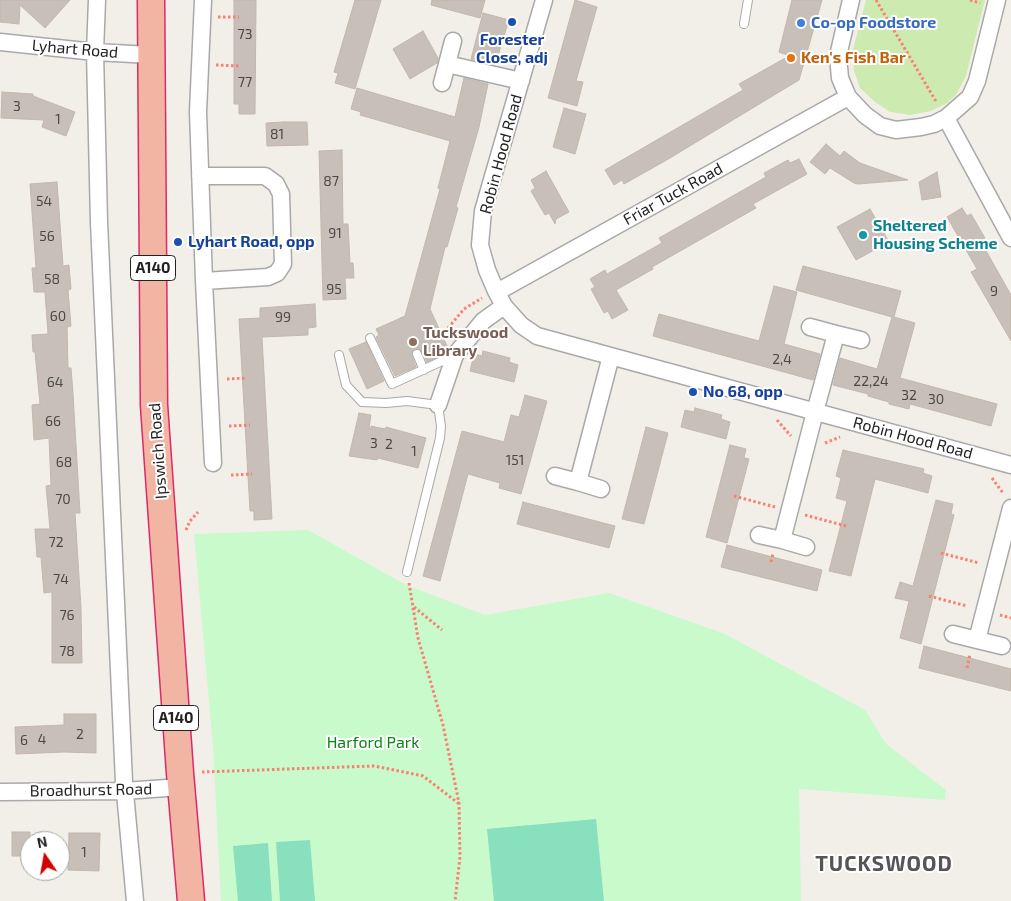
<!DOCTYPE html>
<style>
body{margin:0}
#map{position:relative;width:1011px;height:901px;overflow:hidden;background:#f2efe9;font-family:"Exo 2",sans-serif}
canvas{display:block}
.north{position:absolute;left:20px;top:831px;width:50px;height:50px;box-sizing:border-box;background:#fff;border:1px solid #a7a7a7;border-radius:50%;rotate:348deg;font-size:14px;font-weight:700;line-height:20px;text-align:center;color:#222}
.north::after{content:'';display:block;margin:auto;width:18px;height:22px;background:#d40000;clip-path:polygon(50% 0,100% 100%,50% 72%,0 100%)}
</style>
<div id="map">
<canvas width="1011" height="901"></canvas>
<div class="north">N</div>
</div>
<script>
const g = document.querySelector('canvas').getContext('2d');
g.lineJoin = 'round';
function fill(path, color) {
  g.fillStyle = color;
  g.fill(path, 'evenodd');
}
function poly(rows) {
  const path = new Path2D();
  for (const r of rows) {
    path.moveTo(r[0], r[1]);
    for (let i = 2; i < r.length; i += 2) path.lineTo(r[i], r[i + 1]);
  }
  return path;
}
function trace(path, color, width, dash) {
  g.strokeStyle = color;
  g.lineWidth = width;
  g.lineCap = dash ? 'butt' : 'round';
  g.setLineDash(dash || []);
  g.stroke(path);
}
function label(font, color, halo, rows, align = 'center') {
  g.font = font + ' "Exo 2",sans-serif';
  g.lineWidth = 4;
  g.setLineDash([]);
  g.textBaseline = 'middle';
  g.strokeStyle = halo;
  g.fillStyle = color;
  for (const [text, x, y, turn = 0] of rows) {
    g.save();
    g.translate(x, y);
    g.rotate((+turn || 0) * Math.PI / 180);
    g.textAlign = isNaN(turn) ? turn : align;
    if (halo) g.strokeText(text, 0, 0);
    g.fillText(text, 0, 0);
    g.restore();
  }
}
fill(poly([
 [866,0,985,0,966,76,956,95,947,103,931,111,910,115,890,112,875,102,860,88,854,71,852,53]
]), '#cdebb0');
fill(poly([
 [308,530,406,585,485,615,609,593,725,634,865,710,886,744,946,790,945,800,799,789,801,901,221,901,213,746,194,534]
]), '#c8facc');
fill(poly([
 [596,819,604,901,494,901,487,829],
 [310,840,315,901,280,901,276,842],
 [268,843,272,901,238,901,233,846]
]), '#88e0be');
const building = poly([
 [0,0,70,0,45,28,20,5,19,24,0,22,0,0],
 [234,0,256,0,255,114,239,114,239,104,234,104,234,0],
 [355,0,381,0,355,89,335,83,338,73,334,72,355,0],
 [432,0,485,0,480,18,431,5,432,0],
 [575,0,597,7,576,81,583,82,577,106,548,98,575,0],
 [792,0,822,0,799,80,665,161,624,184,622,180,614,185,605,170,743,90,739,84,789,56,779,52,792,0],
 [483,13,509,20,495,65,471,59,483,13],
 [423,31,438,58,437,63,410,79,393,49,423,31],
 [464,78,488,84,479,127,456,207,458,208,447,247,445,247,430,309,448,348,445,354,427,362,421,350,414,349,411,354,416,367,395,376,376,337,379,335,376,329,405,316,440,189,438,188,450,141,360,115,361,112,351,109,357,88,455,117,464,78],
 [2,92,33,94,33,96,75,112,66,136,42,127,44,120,1,118,2,92],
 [564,108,586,114,575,154,553,147,564,108],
 [284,122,307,122,308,145,267,146,266,123,284,122],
 [826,144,840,156,844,151,860,163,908,180,858,184,854,183,830,168,825,174,810,162,826,144],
 [342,150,343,224,348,224,350,263,353,263,354,278,345,278,346,299,323,300,319,151,342,150],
 [799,159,807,174,753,204,756,208,652,267,653,269,616,290,628,310,612,319,608,311,604,313,591,289,595,287,590,279,605,270,607,274,662,243,659,238,766,177,764,173,788,160,790,163,799,159],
 [546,171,569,212,556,219,555,224,549,213,545,215,531,191,535,188,531,180,546,171],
 [937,172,941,197,922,200,919,182,937,172],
 [57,182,63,266,69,265,71,289,68,290,71,326,67,327,68,368,71,368,73,394,80,513,75,513,81,608,82,663,52,663,52,592,44,593,41,557,37,557,35,529,50,529,46,486,51,485,49,438,34,440,32,405,40,404,35,352,33,352,32,335,48,334,45,292,34,292,32,268,36,268,30,184,57,182],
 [962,208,967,216,971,214,985,238,981,240,986,248,985,249,1011,295,1011,341,971,272,977,269,947,217,962,208],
 [870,209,889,242,856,260,837,227,870,209],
 [803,266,901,291,894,317,915,323,900,378,997,404,991,426,910,404,909,409,889,404,889,402,868,396,868,394,833,385,840,358,877,369,892,317,796,290,803,266],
 [774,286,797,292,784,344,820,354,813,380,653,336,659,314,759,341,774,286],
 [315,304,316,327,308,328,308,335,262,337,272,519,254,520,254,511,250,511,239,319,260,318,260,308,315,304],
 [366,342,384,381,367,389,349,349,366,342],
 [483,351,510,358,509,362,518,365,514,382,470,371,474,354,482,356,483,351],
 [525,395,547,401,521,494,499,488,500,483,468,474,440,581,423,576,462,431,504,442,511,415,519,417,525,395],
 [695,408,722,415,721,419,730,422,726,439,681,427,685,410,694,412,695,408],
 [359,413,371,415,369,428,371,428,371,426,385,429,386,427,426,438,418,468,378,458,377,460,349,456,359,413],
 [646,427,668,433,644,524,622,519,646,427],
 [730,445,746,449,744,458,749,459,727,543,706,537,730,445],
 [843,450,924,469,923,473,932,476,928,493,875,479,851,576,829,571,847,501,836,498,841,478,836,476,843,450],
 [936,500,953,504,951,514,954,515,921,644,900,638,909,601,895,598,900,582,913,586,936,500],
 [523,502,615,526,609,548,517,524,523,502],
 [727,545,822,570,817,591,721,567,727,545],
 [924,646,1011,669,1011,691,919,668,924,646],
 [64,714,96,714,96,753,64,752,16,754,15,727,64,725,64,714],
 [12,832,30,832,30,856,12,856,12,832],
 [69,833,100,833,99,871,68,870,69,833]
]);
fill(building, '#c7bfb8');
trace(building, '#c4b6ab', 1);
const service = poly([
 [744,24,748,0],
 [370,338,392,384,453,356],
 [417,354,424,370],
 [339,355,346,385,362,402,386,403,407,401,438,405,441,426,440,438,407,572]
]);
const minor = poly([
 [97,0,95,52,99,222,124,782,135,901],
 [203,0,198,112,204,281,213,463],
 [544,0,483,211,480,245,487,270,496,291,504,306,521,325,537,336,1011,465],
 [851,0,838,56,840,78,848,97,865,115,880,126,896,130,921,127,934,124,946,118,970,97,977,81,997,0],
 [453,41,447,64,521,81],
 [0,42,95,52,151,55],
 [442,83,447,64],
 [946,118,1011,238],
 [200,176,265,176,276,184,281,194,283,264,277,273,268,277,204,281],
 [497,292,848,97],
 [836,334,861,340],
 [438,405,455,355,483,321,504,306],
 [555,476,578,482],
 [601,489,578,482,611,356],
 [759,535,782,540],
 [806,547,782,540,815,412,836,334,810,327],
 [953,634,977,640,1011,508],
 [977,640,1002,646],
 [0,792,124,791,181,787]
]);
const trunk = poly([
 [151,0,154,405,180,773,191,901]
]);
trace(service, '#a9a9a9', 10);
trace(minor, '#a9a9a9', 19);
trace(trunk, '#dc2a67', 29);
trace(poly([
 [876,0,937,103],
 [970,0,980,3],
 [218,17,239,17],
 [216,65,239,66],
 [448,328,464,309,482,298],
 [227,379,247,378],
 [777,420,791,436],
 [229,426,250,425],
 [825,443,840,437],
 [231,475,252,474],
 [992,478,1003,493],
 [734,496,775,507],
 [805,515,846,526],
 [186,530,190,521,198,512],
 [941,553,979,563],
 [771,562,773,554],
 [409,583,418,638,443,725,459,803,460,857,455,901],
 [929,596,967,606],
 [414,607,442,630],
 [1000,615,1011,618],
 [967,668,970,654],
 [202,772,374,766,423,776,458,803]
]), '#fa8072', 3, [2.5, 2.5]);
trace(service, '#fff', 8);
trace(minor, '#fff', 16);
trace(trunk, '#f2b4a3', 26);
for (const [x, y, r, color] of [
 [512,22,5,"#1a4fb4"],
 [801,23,5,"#3f7fe0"],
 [791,58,5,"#e8710a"],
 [863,235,5,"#0f9aa8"],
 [178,242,5,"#1a4fb4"],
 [413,342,5,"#8d6e63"],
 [693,392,5,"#1a4fb4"]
]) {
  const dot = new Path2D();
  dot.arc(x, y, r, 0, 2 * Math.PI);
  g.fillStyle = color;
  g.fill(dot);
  trace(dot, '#fff', 2);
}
label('14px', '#4b4948', null, [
 ["73",245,34],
 ["77",245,82],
 ["3",17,106],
 ["1",58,119],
 ["81",277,134],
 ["87",331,181],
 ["54",44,201],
 ["91",335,233],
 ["56",47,236],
 ["58",52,279],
 ["95",334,289],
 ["9",994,291],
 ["60",58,316],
 ["99",283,317],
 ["2,4",782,359],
 ["22,24",871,381],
 ["64",55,382],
 ["32",909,395],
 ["30",936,399],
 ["66",53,421],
 ["3",374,443],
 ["2",389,444],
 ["1",414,451],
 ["151",515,460],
 ["68",64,462],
 ["70",63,499],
 ["72",56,542],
 ["74",61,579],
 ["76",67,615],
 ["78",67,651],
 ["2",80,734],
 ["4",42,739],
 ["6",24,740],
 ["1",84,852]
]);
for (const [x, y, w] of [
 [153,268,45],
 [176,718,45]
]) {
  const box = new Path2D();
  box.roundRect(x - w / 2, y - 12.5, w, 25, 4);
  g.fillStyle = '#fff';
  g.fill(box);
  trace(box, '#222', 1);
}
label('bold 15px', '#222', null, [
 ["A140",153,268],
 ["A140",176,718]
]);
label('bold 16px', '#366cbe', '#fff', [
 ["Co-op Foodstore",811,23]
], 'left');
label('bold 16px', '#164399', '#fff', [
 ["Forester",512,40,"center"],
 ["Close, adj",512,58,"center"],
 ["Lyhart Road, opp",188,242],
 ["No 68, opp",703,392]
], 'left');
label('16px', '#222', '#fff', [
 ["Lyhart Road",75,49,5],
 ["Robin Hood Road",501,154,-75],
 ["Friar Tuck Road",673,194,-29],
 ["Robin Hood Road",913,438,15],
 ["Ipswich Road",158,451,-94],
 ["Broadhurst Road",91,790,-1]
]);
label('bold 16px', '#c56008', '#fff', [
 ["Ken's Fish Bar",801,58]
], 'left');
label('bold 16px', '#0d838f', '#fff', [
 ["Sheltered",873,226],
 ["Housing Scheme",873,244]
], 'left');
label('bold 16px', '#785e54', '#fff', [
 ["Tuckswood",423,333],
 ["Library",423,351]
], 'left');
label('16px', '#0c8416', '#fff', [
 ["Harford Park",373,743]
]);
g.letterSpacing = '1px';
label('bold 21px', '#555', '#fff', [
 ["TUCKSWOOD",884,864]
]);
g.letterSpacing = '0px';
</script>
